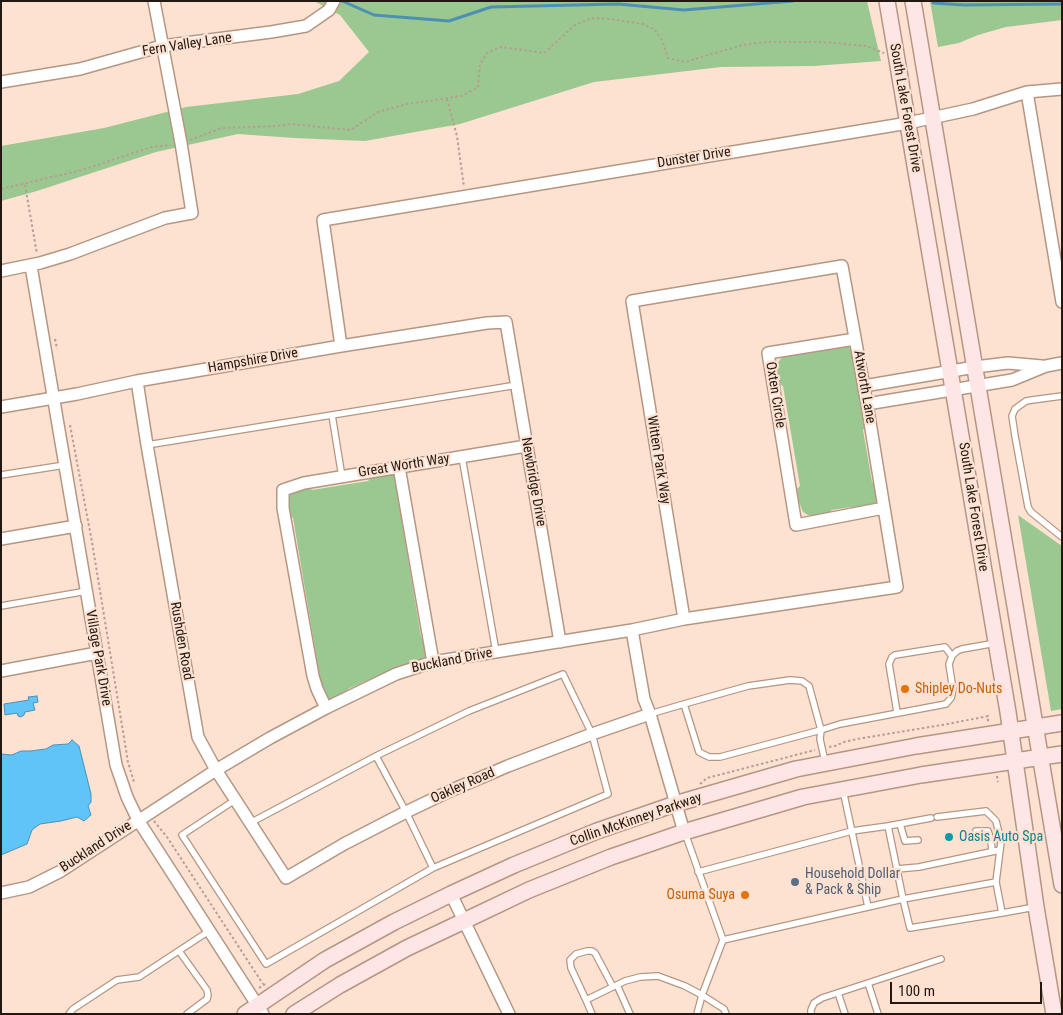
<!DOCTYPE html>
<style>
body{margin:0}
#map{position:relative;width:1063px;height:1015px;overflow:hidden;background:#fde1d1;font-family:"Roboto Condensed",sans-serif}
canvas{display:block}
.frame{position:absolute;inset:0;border:2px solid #231811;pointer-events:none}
.scale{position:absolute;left:890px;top:982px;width:152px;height:22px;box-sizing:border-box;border:2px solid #231811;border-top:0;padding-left:6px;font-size:15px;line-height:18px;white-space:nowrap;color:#231811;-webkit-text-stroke:4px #fde1d1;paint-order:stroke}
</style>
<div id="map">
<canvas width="1063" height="1015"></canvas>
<div class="frame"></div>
<div class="scale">100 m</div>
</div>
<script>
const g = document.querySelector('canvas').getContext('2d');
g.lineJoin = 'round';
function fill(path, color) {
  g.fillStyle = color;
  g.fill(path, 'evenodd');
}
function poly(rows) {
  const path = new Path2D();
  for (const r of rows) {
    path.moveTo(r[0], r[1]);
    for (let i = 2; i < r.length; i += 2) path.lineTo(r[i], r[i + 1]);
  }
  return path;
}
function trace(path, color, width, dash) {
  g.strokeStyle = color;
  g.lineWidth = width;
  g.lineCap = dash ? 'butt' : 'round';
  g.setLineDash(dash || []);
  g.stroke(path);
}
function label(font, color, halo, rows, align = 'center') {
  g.font = font + ' "Roboto Condensed",sans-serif';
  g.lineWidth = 4.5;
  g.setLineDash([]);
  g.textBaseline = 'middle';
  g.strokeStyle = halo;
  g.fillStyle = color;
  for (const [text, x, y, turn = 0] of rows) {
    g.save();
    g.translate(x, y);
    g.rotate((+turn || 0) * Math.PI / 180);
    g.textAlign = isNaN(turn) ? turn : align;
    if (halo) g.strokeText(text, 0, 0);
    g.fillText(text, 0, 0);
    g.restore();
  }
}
fill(poly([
 [314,1,867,1,881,61,814,66,721,67,594,82,460,124,365,141,294,138,238,134,156,152,37,191,1,201,1,146,104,128,186,107,298,94,339,81,369,52,340,15],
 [930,1,1062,1,1062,20,1006,27,978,35,959,43,938,47],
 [846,345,849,347,853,351,865,427,863,430,872,482,875,483,878,498,875,505,854,509,851,507,832,510,829,513,813,516,808,515,803,512,799,502,797,489,800,486,783,386,779,384,776,368,777,364,782,357,787,355],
 [390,474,394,475,397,477,400,490,398,497,421,637,426,640,428,655,425,660,404,667,400,666,348,689,344,696,331,700,327,699,319,684,320,678,293,518,289,515,288,496,291,493,309,487,312,490,368,481,371,477],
 [1018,515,1062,546,1062,709,1051,711]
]), '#9bc890');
const water = poly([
 [37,696,38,702,33,703,35,710,25,712,24,715,21,717,18,716,17,713,5,715,4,704,29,700,28,697,37,696],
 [72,740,79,746,91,794,91,802,88,806,91,815,84,821,77,817,61,821,40,824,32,830,27,844,1,855,1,754,12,755,21,751,30,751,46,749,53,745,68,744,72,740]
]);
fill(water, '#60c4f8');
trace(water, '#4e90b3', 1);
trace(poly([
 [342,1,374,15,449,21,491,7,618,4,684,10,793,1],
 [933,3,964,5,1062,4]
]), '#4e90b3', 3);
const lane = poly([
 [1062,396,1032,400,1026,401,1015,409,1012,416,1015,436,1028,507,1031,512,1062,537],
 [332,415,342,477],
 [147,445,517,385],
 [462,457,496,652],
 [1,475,65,465],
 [1,606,87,591],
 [897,712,889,664,892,657,895,655,945,647,952,656],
 [650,714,684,704,748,686,790,680,802,681,809,686,821,730,720,757,709,757,699,752,684,704],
 [825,762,820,739,821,730,840,724,946,704,951,698,953,690,949,664,952,656,957,651,962,649,996,643],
 [843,790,868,907],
 [235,800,182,835,266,964,433,868],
 [937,817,986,811,996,821,1001,842,996,882],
 [250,823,376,756,469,711,563,674,592,734,608,794,433,868,406,812,376,756],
 [900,824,905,841,918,840],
 [888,826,931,818],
 [976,831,988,831,991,840,992,851],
 [897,869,919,867,1000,850],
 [698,872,852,831,888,826,903,899,996,882,1002,913,1035,907],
 [723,940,903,899,910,928,1002,913],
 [179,951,207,990,208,995,207,999,187,1014],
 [617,985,630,1014],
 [838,993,845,1014],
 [586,1000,571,968,570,960,576,954,587,951,592,951,595,953,613,987],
 [69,1014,73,1009,117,980,139,977,209,931],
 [592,1014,586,1000,625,981,640,977,658,976,685,986,702,995,723,940,685,833],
 [697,1014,702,995,724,1009,726,1014],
 [811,1014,811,1010,814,1003,822,998,868,983],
 [878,1014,868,983,941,959]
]);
const street = poly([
 [1,82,80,69,162,46,271,32,306,26,329,10,334,1],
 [1027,92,1062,302],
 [31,266,116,765,127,797,138,820,263,1014],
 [1,271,40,263,70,254,165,218,192,213,181,143,154,1],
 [855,339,768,353,796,525,884,508],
 [341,346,323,220,908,123,973,109,1027,92,1062,89],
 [137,381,147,445,198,737,216,770,286,878,344,844,406,812,452,790,508,766,592,734,650,714],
 [864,386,975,367,1008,363,1042,366],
 [867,404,1012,380,1046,366,1062,363],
 [1,407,77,394,137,381,341,346,487,323,506,322,560,642],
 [399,467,433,662],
 [1,539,76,526],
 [632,630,644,699,650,714,684,832],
 [1,671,97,653],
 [326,708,317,689,313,676,283,508,283,490,304,483,526,446],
 [1,893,29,887,61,871,216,770,270,738,326,708,396,674,433,662,632,630,684,619,897,587,867,404,842,266,632,301,684,619],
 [451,894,509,1014]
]);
const secondary = poly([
 [887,1,1008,712,1036,907,1054,1014],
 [913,1,1062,885],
 [245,1014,325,960,394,922,451,894,514,865,597,831,675,804,796,769,916,746,1062,723],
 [294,1014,340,985,407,948,464,921,529,890,611,857,684,832,803,797,921,775,1062,754]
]);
trace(lane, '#b59683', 8);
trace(street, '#b59683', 14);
trace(secondary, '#b59683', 18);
trace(poly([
 [447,99,457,136,464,187],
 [190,140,222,128,276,126,290,124,351,130,378,112,407,104,462,96,478,87,480,64,487,53,501,47,544,53,575,25,592,18,610,19,643,24,654,29,662,40,668,58,685,62,742,45,767,42,822,42,866,46,884,53],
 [25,185,37,254],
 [1,189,82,170,151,147,171,145],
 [55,339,57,349],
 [70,425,92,542,128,762,134,782],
 [829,747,835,746,844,742,857,739,948,724,988,716,988,722],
 [997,776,998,782],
 [700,784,707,778,815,750],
 [154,821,167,837,263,984],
 [259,988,263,985,267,984]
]), '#b59f92', 2, [2.5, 2.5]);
trace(lane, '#fff', 5.5);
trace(street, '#fff', 11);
trace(secondary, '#fee6e6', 15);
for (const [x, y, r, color] of [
 [905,689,5,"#e8710a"],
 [949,837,5,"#0f9aa8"],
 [795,882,5,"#5c6f8a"],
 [745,895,5,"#e8710a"]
]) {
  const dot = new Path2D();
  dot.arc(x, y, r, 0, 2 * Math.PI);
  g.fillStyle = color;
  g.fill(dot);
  trace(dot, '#fde1d1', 2);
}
label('14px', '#231811', '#fde1d1', [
 ["Fern Valley Lane",187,45,-9],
 ["South Lake Forest Drive",905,108,80],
 ["Dunster Drive",694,158,-9],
 ["Hampshire Drive",253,361,-10],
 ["Atworth Lane",864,387,80],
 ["Oxten Circle",775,395,81],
 ["Witten Park Way",658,460,81],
 ["Great Worth Way",404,466,-9],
 ["Newbridge Drive",533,482,80],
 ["South Lake Forest Drive",973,507,81],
 ["Rushden Road",181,641,80],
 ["Village Park Drive",98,658,80],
 ["Buckland Drive",452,661,-11],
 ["Oakley Road",463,786,-24],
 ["Collin McKinney Parkway",636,820,-19],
 ["Buckland Drive",96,847,-33]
]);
label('14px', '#c56008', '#fde1d1', [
 ["Shipley Do-Nuts",915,689],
 ["Osuma Suya",735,895,"right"]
], 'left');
label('14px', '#0d838f', '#fde1d1', [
 ["Oasis Auto Spa",959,837]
], 'left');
label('14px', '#4e5e75', '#fde1d1', [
 ["Household Dollar",805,874],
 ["& Pack & Ship",805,890]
], 'left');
</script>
